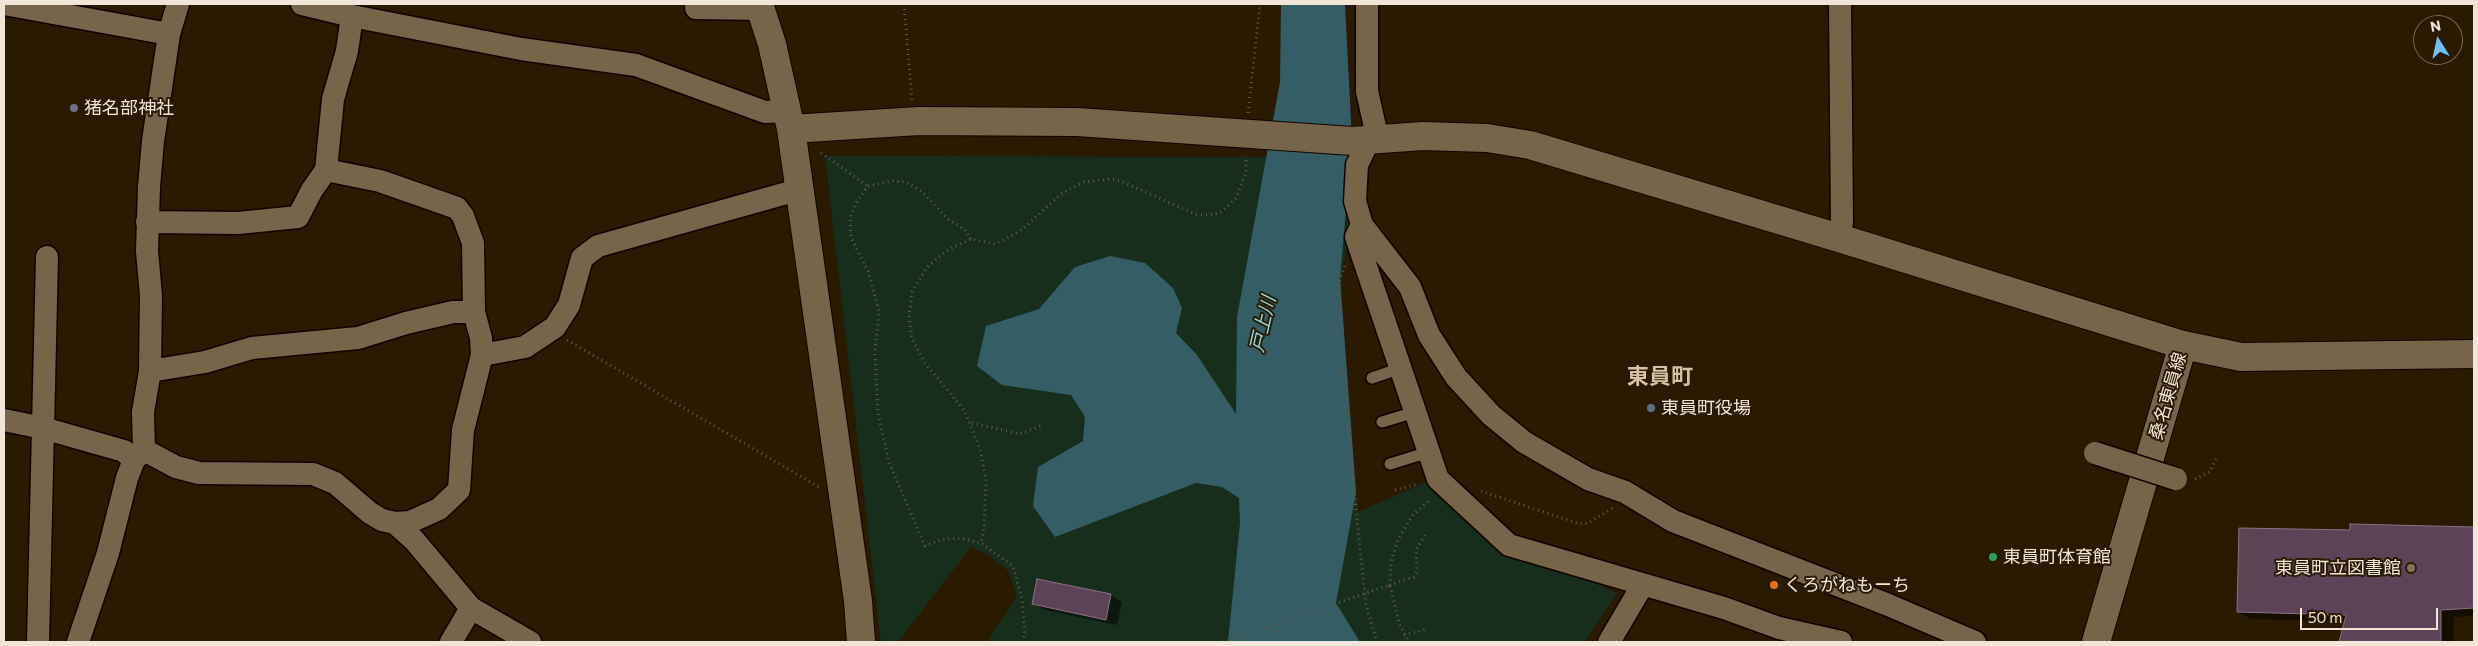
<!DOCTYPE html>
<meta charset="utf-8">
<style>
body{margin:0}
#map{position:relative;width:2478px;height:646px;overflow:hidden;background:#291a00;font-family:Commissioner,sans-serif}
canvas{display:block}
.frame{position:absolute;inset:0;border:5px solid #f0e5d6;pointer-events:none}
.north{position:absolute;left:2413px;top:15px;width:50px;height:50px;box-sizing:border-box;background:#291a00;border:1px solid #796b56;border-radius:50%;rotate:350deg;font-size:14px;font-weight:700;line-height:20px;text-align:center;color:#f0e5d6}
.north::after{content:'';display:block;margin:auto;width:18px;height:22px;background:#70c1f4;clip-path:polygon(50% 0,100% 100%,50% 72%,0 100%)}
.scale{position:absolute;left:2300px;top:608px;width:138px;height:22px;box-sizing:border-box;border:2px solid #f0e5d6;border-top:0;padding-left:6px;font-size:15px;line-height:18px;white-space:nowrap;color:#f0e5d6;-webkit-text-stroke:4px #291a00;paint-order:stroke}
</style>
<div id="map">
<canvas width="2478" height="646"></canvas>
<div class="frame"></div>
<div class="north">N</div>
<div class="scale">50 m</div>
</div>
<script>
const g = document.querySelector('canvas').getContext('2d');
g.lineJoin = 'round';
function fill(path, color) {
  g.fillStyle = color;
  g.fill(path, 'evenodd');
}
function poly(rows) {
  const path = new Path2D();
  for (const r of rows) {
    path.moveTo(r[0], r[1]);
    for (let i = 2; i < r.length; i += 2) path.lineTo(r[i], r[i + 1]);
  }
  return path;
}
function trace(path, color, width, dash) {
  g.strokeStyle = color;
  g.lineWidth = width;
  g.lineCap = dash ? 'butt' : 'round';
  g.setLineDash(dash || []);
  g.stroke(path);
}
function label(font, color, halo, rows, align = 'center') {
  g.font = font + ' Commissioner,"Noto Sans JP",sans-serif';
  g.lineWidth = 4;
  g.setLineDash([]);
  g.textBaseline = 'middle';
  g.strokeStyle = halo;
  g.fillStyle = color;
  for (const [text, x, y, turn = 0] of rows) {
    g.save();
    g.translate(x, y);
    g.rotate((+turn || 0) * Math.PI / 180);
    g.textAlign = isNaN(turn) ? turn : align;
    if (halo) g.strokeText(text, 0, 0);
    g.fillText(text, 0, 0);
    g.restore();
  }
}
fill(poly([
 [825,156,1285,157,1357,165,1337,314,1358,512,1429,481,1509,545,1617,593,1585,642,987,642,1015,600,1016,593,1008,571,989,555,971,547,898,642,881,642]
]), '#172e1d');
fill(poly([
 [1281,4,1345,4,1352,141,1340,278,1356,492,1336,603,1360,642,1228,642,1240,523,1239,498,1222,487,1196,483,1055,537,1033,506,1038,467,1083,441,1085,417,1071,395,1002,385,977,366,986,326,1039,309,1075,267,1110,256,1145,263,1173,288,1182,308,1176,333,1197,355,1236,414,1237,317,1280,82]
]), '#355d65');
fill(poly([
 [2351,526,2474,528,2474,616,2454,617,2453,642,2340,642,2346,621,2251,619,2238,612,2351,531],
 [1111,595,1122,602,1117,625,1045,610,1033,603]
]), '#0007');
const building = poly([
 [2350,524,2474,527,2474,608,2441,610,2441,642,2339,642,2346,615,2237,612,2239,528,2350,530,2350,524],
 [1037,579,1111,594,1106,620,1032,604,1037,579]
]);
fill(building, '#5c4358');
trace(building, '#8c7187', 1);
const service = poly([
 [1372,378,1401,368],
 [1382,422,1415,412],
 [1390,464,1429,452]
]);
const minor = poly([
 [4,4,169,34],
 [302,4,352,16,521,49,636,65,765,112,787,111],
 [1367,4,1367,91,1375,127,1357,165,1355,201,1362,225,1410,287,1429,335,1456,377,1491,415,1524,442,1588,479,1625,492,1673,521,1886,604,1975,642],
 [696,8,761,9],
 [326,170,380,181,457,208,463,216,473,243,474,312],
 [147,222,238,223,298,217,312,190,326,170,333,99,347,51,352,16],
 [1362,225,1356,237,1438,479,1509,545,1724,608,1779,628,1841,642],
 [1839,238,1842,222,1840,4],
 [482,355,525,347,555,327,569,305,582,258,598,246,801,189],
 [4,420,43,428,124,451,134,460],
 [144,450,176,467,199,473,313,474,335,483,370,513,382,520,395,523,410,522,439,509,459,490,463,430,482,355,481,338,474,312,453,312,406,323,358,338,252,348,205,362,150,371],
 [395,523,414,540,471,608,530,642],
 [38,642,47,257],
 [78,642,108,553,127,478,134,460,144,450,143,412,150,371,151,296,147,251,149,187,153,141,169,34,178,4],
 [451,642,471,608],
 [1609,642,1642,586]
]);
const tertiary = poly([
 [759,4,772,44,791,129],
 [861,642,858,601,791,129,919,121,1077,122,1352,141,1423,136,1487,138,1530,145,1839,238,2183,345]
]);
const secondary = poly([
 [2096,642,2183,345,2241,357,2474,354]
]);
trace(service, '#110400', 14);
trace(minor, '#110400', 25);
trace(tertiary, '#110400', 30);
trace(secondary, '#110400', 30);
trace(poly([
 [904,4,912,100],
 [1248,113,1260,4],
 [821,153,868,186],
 [971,239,964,229,949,220,921,191,906,182,892,181,868,186,856,203,850,218,851,238,868,271,879,311,875,354,878,413,889,462,899,486,925,546,940,540,961,538,981,543],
 [1345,266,1340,278,1337,297,1338,339,1366,605,1377,642],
 [567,340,819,487],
 [972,423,1020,434,1043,425],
 [2195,479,2210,472,2217,456],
 [1395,490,1419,484],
 [1481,491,1579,524,1588,523,1613,508],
 [1425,535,1416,550,1417,571,1414,577,1390,585,1391,562,1398,539,1413,515,1431,499],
 [1372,591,1390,585,1399,624,1409,642],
 [1404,635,1428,629],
 [1022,642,1025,634,1022,599,1013,566,981,543,984,528,986,480,980,449,964,410,925,363,912,339,909,317,912,292,927,267,946,251,971,239,995,244,1010,237,1024,228,1061,194,1084,182,1112,179,1123,182,1195,214,1207,215,1220,213,1236,198,1246,173,1246,156],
 [1223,642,1240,637]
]), '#675a43', 3, [1, 4]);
trace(service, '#776549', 11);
trace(minor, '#776549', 22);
trace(tertiary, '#776549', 28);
trace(secondary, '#776549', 28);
const minorBridge = poly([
 [2095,453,2176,479]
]);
trace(minorBridge, '#110400', 25, []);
trace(poly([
 [1240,637,1372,591]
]), '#675a43', 3, [1, 4]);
trace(minorBridge, '#776549', 22);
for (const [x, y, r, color] of [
 [74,108,5,"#6b7280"],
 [1651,408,5,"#5c6f8a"],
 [1993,557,5,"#2e9e5b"],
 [2411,568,5,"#8d6e63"],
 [1774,585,5,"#e8710a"]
]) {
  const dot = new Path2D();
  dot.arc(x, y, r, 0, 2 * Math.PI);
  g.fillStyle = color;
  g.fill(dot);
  trace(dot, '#291a00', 2);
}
label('18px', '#f0e5d6', '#291a00', [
 ["猪名部神社",84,108],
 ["東員町役場",1661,408],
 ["東員町体育館",2003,557],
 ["東員町立図書館",2401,568,"right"],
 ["くろがねもーち",1784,585]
], 'left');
label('18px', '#f0e5d6', '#291a00', [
 ["桑名東員線",2168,396,-74]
]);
label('italic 19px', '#8fd9e9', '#291a00', [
 ["戸上川",1263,324,-77]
]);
label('bold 22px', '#d6c2a3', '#291a00', [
 ["東員町",1660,377]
]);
</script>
